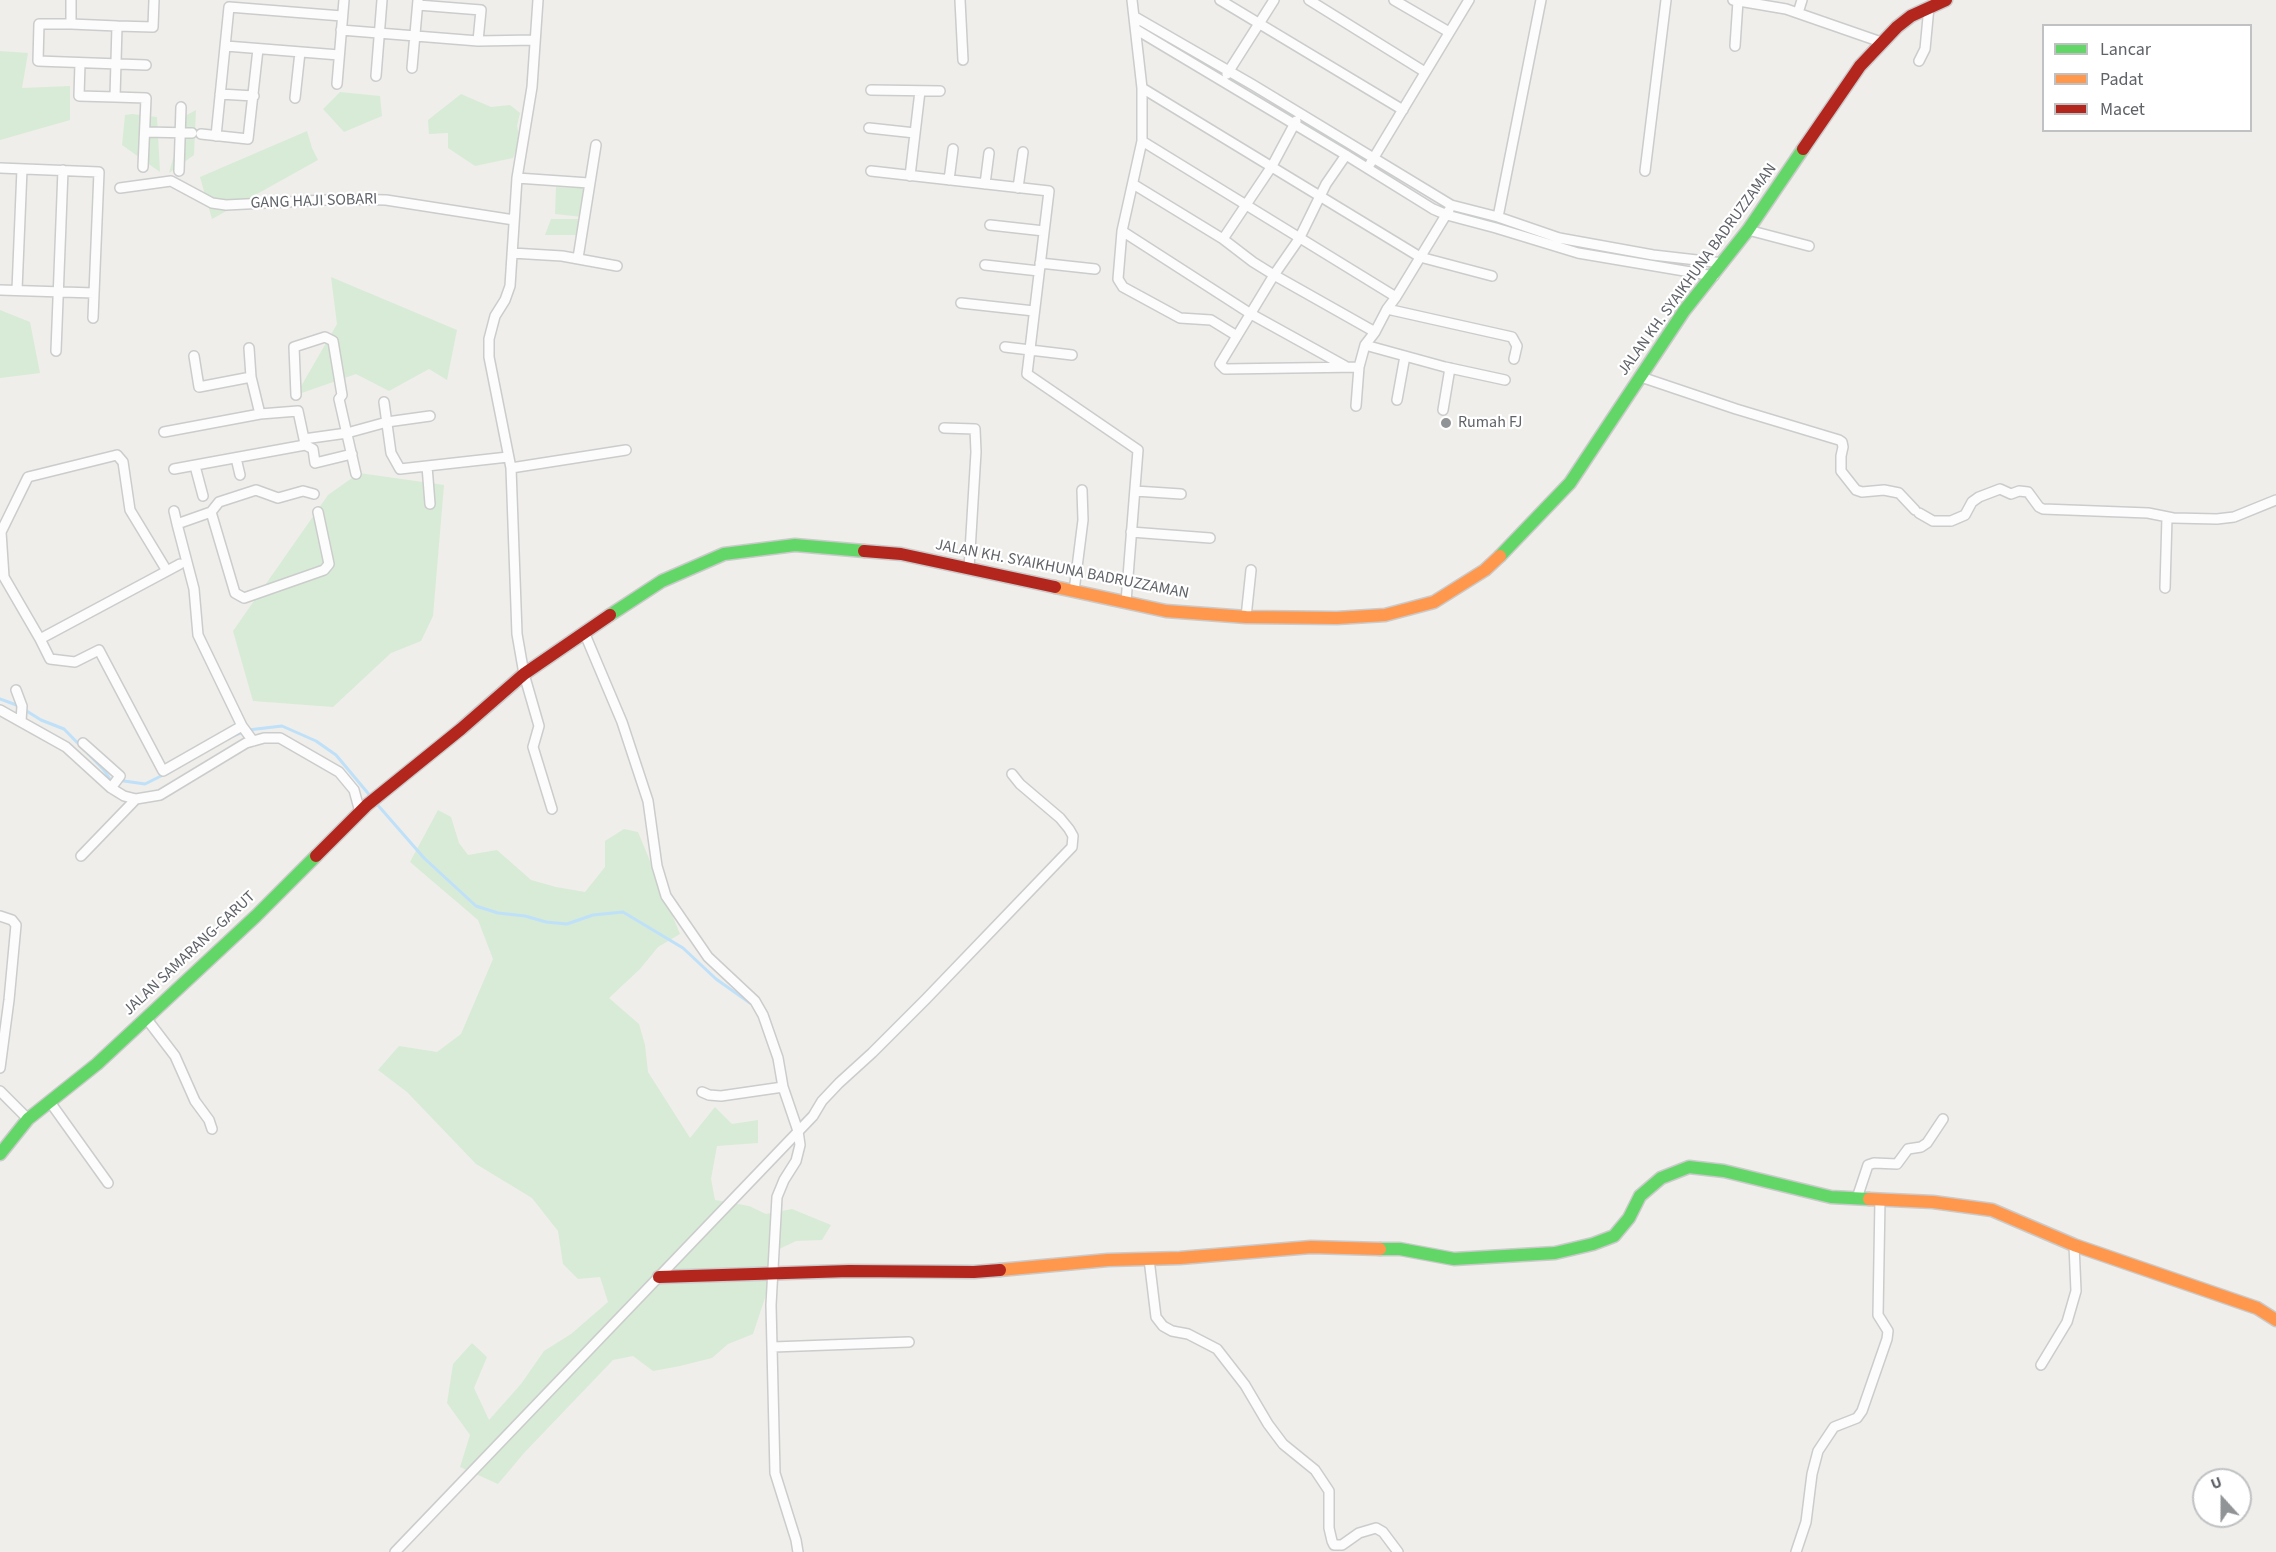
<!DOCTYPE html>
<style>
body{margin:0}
#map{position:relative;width:2276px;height:1552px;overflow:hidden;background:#efeeea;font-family:"Source Sans 3",sans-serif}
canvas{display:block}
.legend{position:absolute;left:2042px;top:24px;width:210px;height:108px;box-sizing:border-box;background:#fff;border:2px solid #bfc1c3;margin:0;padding:8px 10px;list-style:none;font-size:18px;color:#5f6368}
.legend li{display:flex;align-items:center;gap:12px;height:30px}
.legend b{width:30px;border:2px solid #bfc1c3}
.north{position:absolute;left:2192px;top:1468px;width:60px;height:60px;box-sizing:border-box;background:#fff;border:2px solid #bfc1c3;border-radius:50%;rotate:339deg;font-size:16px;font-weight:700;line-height:24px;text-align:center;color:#5f6368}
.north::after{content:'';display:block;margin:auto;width:21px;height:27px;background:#919496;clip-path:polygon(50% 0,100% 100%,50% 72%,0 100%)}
</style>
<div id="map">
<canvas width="2276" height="1552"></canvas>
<ul class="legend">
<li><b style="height:8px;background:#63d668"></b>Lancar</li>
<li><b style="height:8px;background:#ff974d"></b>Padat</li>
<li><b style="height:8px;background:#b3261e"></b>Macet</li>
</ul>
<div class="north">U</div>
</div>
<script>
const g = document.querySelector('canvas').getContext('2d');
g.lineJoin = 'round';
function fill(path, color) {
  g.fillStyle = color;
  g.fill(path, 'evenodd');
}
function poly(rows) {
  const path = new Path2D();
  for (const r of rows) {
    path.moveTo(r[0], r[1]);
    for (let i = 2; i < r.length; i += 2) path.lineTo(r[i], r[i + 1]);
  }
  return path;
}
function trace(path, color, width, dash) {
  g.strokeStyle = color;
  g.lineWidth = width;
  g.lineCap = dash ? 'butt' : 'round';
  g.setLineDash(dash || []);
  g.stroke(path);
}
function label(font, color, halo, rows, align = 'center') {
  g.font = font + ' "Source Sans 3",sans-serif';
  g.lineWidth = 4.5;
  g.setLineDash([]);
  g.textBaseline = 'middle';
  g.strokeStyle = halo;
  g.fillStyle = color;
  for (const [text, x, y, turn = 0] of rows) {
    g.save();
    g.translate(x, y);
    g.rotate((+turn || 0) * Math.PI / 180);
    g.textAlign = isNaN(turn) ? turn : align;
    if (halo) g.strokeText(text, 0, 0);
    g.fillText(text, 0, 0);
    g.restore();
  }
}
fill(poly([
 [0,51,28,53,22,88,70,86,70,120,0,140],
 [340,92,380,96,382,116,344,132,323,109],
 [461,94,491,107,510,105,520,113,517,126,520,141,513,158,475,166,448,148,448,133,429,134,428,120],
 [196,110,194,155,169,173,185,116],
 [132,114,157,117,160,172,122,145,125,115],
 [307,131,312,148,318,160,212,219,200,177],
 [556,187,583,188,582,217,555,214],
 [551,219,582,219,578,235,545,235],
 [331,277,457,330,447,380,429,369,389,391,356,374,296,395,337,324],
 [0,310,30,322,40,373,0,378],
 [359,473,444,485,433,616,421,641,391,653,333,707,253,701,233,631,328,495],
 [438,810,451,817,459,843,468,855,497,850,531,880,556,887,585,892,605,867,605,841,624,829,638,832,680,934,658,947,640,969,609,998,639,1024,645,1045,648,1072,690,1138,715,1107,732,1124,758,1120,758,1143,717,1146,711,1179,715,1200,749,1206,766,1214,792,1209,831,1225,822,1240,796,1241,775,1251,765,1298,753,1334,728,1344,712,1358,680,1366,653,1371,633,1356,613,1360,524,1453,498,1484,460,1467,470,1435,447,1403,453,1364,472,1343,487,1357,474,1388,489,1420,521,1384,544,1351,571,1334,608,1302,600,1277,578,1279,563,1264,558,1231,532,1198,476,1164,407,1092,378,1070,399,1046,437,1052,461,1034,493,959,478,920,410,862]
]), '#d8ebd6');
trace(poly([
 [0,699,19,706],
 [25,710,41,720,64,729,103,769,110,779,145,784,165,774],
 [233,736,248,730,282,726,316,741,336,755,372,798],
 [376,803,424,858,476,906,498,913,525,916,546,922,567,924,593,915,623,912,683,948,716,979,750,1003]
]), '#bfe0f9', 3);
const street = poly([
 [71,0,71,24,117,26,115,97,79,96,80,63],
 [538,0,532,87,517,178,510,286,505,300,495,316,489,339,489,357,511,468,517,634,524,674,539,726,533,747,552,809],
 [960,0,963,60],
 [1132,0,1142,88,1142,141,1122,231,1118,279,1123,287,1180,318,1211,320,1237,336],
 [1220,0,1403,110],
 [1309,0,1425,72],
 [1394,0,1449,32],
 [1733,0,1786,9,1881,42],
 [418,5,481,10,478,41],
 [1798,13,1802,0],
 [1135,17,1253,85,1451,205,1498,217,1559,238,1653,255,1723,263],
 [71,24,39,24,38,61,146,65],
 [117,26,153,27,154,0],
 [341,30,478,41,535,40],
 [1137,30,1346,155,1433,209,1447,215,1496,228,1578,253,1714,276],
 [226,46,339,55],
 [1735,46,1738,1],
 [1919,61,1925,49,1929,7],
 [412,68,418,0],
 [1227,74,1274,0],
 [376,76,382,0],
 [337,84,344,0],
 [1142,88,1420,257,1492,276],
 [871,90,940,91],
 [220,94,254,96],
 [115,97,146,98,143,167],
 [295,98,300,52],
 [1296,121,1272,166,1223,239,1253,262,1274,275,1299,239,1326,184,1346,155],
 [869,128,915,133],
 [145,132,192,133],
 [201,134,248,139,258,49],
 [216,136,229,7,342,16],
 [1142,141,1396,297,1449,210],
 [1370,164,1469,0],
 [0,168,99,172,93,318],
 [179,171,181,107],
 [871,171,1049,191,1027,374,1138,450,1126,602],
 [1645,171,1666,0],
 [910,176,920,91],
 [517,178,589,183],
 [949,180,953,149],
 [985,184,989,153],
 [1133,184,1223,239],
 [120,188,171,181,212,203,226,205,345,199,386,200,514,220],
 [1018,188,1023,152],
 [1498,217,1541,0],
 [990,225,1044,231],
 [1748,230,1809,246],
 [1122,231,1251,314,1345,366],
 [512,253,562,256,617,266],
 [578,258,596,145],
 [1040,263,1095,269],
 [985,265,1039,271],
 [0,290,94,293],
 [17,290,22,169],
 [961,303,1034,311],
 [1387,309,1512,337,1517,346,1514,359],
 [1375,332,1365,345,1359,367,1225,369,1220,364,1274,275,1375,332,1387,309,1396,297],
 [1365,345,1445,367,1505,380],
 [1005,347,1072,355],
 [249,348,251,377,260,414],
 [56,351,63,170],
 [194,356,199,387,251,377],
 [1641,377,1736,409,1839,440,1842,442,1843,447,1841,456,1841,471,1856,490,1862,492,1884,490,1899,493,1915,510],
 [296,395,294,347,325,337,333,341,342,395,339,399,356,474],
 [1397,400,1405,356],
 [384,402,391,453,400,469,508,457],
 [1356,406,1359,367],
 [1443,410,1450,368],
 [944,428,975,429,976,452,969,568],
 [164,432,260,414,298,411,304,439,347,433,387,422,430,416],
 [304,442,305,445,313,449,315,463,352,454],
 [236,458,240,475],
 [195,466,203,496],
 [427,466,430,504],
 [511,468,626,450],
 [174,469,305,445],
 [1135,491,1181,494],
 [174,511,177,524],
 [211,512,235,593,244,598,324,570,329,564,318,512],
 [1919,513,1933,521,1951,521,1965,515,1972,502,1979,497,2000,489,2011,494,2019,491,2028,492,2039,507,2043,509,2148,513,2173,518,2217,519,2234,517,2276,500],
 [1131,532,1210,538],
 [167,571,180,564],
 [2165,588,2167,517],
 [1074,591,1083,520,1082,490],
 [1246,617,1251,570],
 [584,632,622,722,648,801,657,866,666,896,708,957,755,1001,763,1015,778,1058,783,1087,798,1131,800,1145,796,1161,784,1180,777,1197,771,1305,775,1473,796,1540,798,1552],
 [40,639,4,577,1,532,28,477,117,455,123,462,130,510,167,571,40,639,50,659,75,662,99,650,163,771,242,726],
 [16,690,22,706,21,721],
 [0,710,66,747,111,788,124,796,136,799,160,795,246,743,264,738,280,738,339,772,354,790,360,812],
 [253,741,242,726,198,635,194,589,177,524,211,512,219,502,256,490,278,498,303,491,314,494],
 [83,743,120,776,111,788],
 [81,856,136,799],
 [0,916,12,920,16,925,9,1000,0,1068],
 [146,1018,175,1056,195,1101,209,1120,212,1129],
 [0,1091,28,1119],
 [702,1092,709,1095,721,1096,783,1087],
 [50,1102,108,1183],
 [1857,1198,1868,1165,1874,1163,1897,1164,1908,1149,1921,1147,1927,1143,1943,1119],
 [1149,1259,1156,1317,1163,1326,1172,1331,1188,1334,1217,1349,1245,1385,1268,1424,1283,1444,1315,1470,1329,1491,1329,1528,1332,1541,1334,1545,1342,1545,1359,1533,1376,1528,1383,1532,1398,1552],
 [773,1347,909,1342],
 [2041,1365,2067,1322,2076,1291,2074,1245],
 [395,1552,813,1116,822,1101,839,1083,872,1053,926,999,1072,847,1073,836,1069,829,1060,818,1020,784,1012,774],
 [1796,1552,1806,1522,1812,1474,1818,1451,1834,1427,1857,1418,1862,1411,1887,1339,1888,1331,1878,1315,1880,1199]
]);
const fast = poly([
 [1500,556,1570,483,1684,311,1748,230,1803,149],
 [610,615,662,581,724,554,795,545,864,551],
 [0,1154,28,1119,97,1064,256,916,316,856],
 [1380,1249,1400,1249,1454,1259,1555,1253,1593,1244,1614,1236,1629,1218,1640,1196,1661,1178,1689,1167,1724,1171,1831,1197,1869,1199]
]);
const slow = poly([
 [1055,587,1166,611,1246,617,1337,618,1385,615,1434,602,1485,570,1500,556],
 [1869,1199,1933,1202,1992,1210,2074,1245,2257,1308,2276,1320],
 [1000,1270,1108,1260,1180,1258,1311,1247,1380,1249]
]);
const jam = poly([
 [1803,149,1860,66,1897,27,1911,16,1946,0],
 [864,551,901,554,1055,587],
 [316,856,367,805,461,729,524,674,610,615],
 [659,1277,849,1271,974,1272,1000,1270]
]);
trace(street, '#cbcccc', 12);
trace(fast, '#cacacb', 15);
trace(slow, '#cacacb', 15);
trace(jam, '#cacacb', 15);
trace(street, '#fdfcfc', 9);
trace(fast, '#63d668', 12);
trace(slow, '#ff974d', 12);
trace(jam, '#b3261e', 12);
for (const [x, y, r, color] of [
 [1446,423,6,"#919496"]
]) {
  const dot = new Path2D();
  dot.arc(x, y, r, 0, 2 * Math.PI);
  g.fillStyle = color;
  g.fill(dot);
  trace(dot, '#fff', 2);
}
label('16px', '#5f6368', '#fff', [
 ["GANG HAJI SOBARI",314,202,-2],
 ["JALAN KH. SYAIKHUNA BADRUZZAMAN",1698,270,-54],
 ["JALAN KH. SYAIKHUNA BADRUZZAMAN",1062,570,11],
 ["JALAN SAMARANG-GARUT",190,954,-43]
]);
label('16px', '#5f6368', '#fff', [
 ["Rumah FJ",1458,423]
], 'left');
</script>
